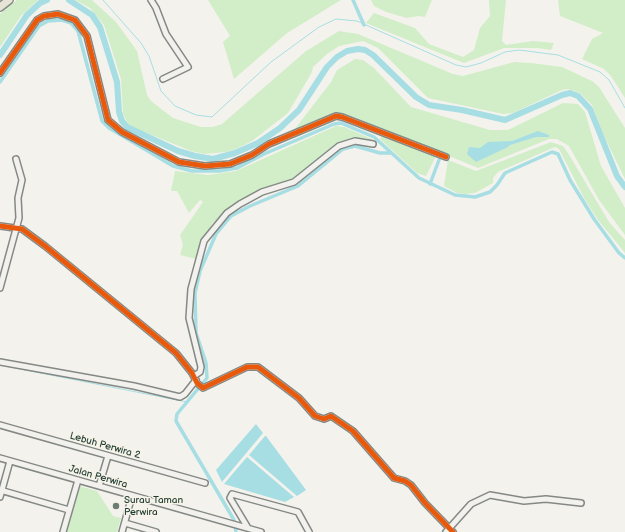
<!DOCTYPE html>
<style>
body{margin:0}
canvas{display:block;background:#f4f2ec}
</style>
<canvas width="625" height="532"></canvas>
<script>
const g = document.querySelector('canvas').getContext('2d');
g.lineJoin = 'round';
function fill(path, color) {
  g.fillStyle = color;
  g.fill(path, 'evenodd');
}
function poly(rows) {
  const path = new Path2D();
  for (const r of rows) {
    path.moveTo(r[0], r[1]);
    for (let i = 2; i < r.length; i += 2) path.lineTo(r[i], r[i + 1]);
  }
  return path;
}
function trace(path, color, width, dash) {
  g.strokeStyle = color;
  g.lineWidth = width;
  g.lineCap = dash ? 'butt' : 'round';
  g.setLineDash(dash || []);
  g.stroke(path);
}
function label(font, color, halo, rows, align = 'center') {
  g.font = font + ' "Balsamiq Sans",sans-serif';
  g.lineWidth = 3;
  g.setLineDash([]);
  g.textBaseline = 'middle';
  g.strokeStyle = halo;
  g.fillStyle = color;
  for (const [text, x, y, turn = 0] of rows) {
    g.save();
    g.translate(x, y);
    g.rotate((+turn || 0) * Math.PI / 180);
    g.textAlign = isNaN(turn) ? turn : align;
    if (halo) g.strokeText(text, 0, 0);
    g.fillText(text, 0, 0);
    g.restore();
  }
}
fill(poly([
 [17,0,38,0,21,16,0,47,0,14],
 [75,0,92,0,116,22,137,51,147,95,151,101,173,118,201,127,213,127,222,124,306,51,339,31,358,34,453,74,463,76,514,62,531,63,562,67,592,81,599,87,625,128,625,179,603,134,592,105,580,93,568,89,562,90,513,113,503,114,428,98,378,48,363,41,339,46,327,54,313,67,312,72,288,113,252,141,236,149,226,152,204,154,191,151,130,126,127,122,123,114,121,79,104,25,90,8],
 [208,0,341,0,287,33,234,79,223,42,230,36],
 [371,0,432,0,425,17,418,16,407,18,386,12,374,6],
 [489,0,506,0,502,41,506,45,533,41,554,43,551,50,537,48,504,48,464,63,366,23,374,13,415,28,429,44,463,57,474,50,480,28,490,16],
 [558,0,625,0,625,98,611,76,604,69,582,59,592,39,603,33,560,16],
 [355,59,363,60,374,68,411,107,490,130,508,130,563,103,578,104,585,112,601,166,625,208,625,235,599,200,569,146,557,139,549,139,478,168,432,149,339,114,294,130,331,82,337,70],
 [336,126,344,127,372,139,371,142,355,139,338,143,292,181,260,190,238,202,212,224,196,259,180,255,183,245,180,235,203,202,200,200,189,213,177,191,171,191,175,171,208,175,236,171],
 [382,135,436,156,426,176,417,173,380,139],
 [551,142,563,146,568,153,609,222,625,240,625,253,598,220,585,200,559,149,555,147,498,172,493,178,493,183,475,193,465,194,457,193,444,186,448,160,476,171],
 [79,486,97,491,113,516,121,518,117,532,67,532]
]), '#d2eec8');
fill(poly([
 [538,131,549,135,549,137,536,137,510,145,506,148,476,162,467,154,469,147,480,148,488,142,512,141],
 [256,424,263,433,222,482,216,470],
 [265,436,266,436,306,490,297,496,249,455],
 [247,457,294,497,285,502,224,484]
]), '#a6dee4');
trace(poly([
 [103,0,141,43,149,56,161,91,175,106,196,115,212,117,271,62,319,27,336,19,357,21,456,65,466,67,481,63,505,52,519,50,558,55,600,72,609,80,625,108],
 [0,365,187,402]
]), '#a6dee4', 1);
trace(poly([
 [353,0,364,25],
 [0,82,39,26,48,21,62,20,71,23,78,31,102,121,109,128,173,166,192,171,219,171,237,168,264,154,334,124,341,123,374,137,419,178,455,195,475,197,490,192,497,185,505,173,552,152,558,154,570,180,594,219,619,253,625,258],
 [430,184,439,160],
 [236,532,234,520,176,421,177,414,207,378,206,363,196,333,195,293,200,271,216,234,231,216,250,206,298,186,343,149,355,146,380,153,391,153]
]), '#a6dee4', 3.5);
trace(poly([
 [69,0,92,15,100,27,117,82,119,112,122,121,127,127,178,151,195,156,213,159,235,153,258,143,280,128,299,110,327,67,337,57,347,51,358,49,365,50,373,55,416,97,429,105,462,110,505,120,562,95,570,93,578,96,590,109,617,176,625,187],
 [0,55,27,15,40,3,47,0]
]), '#a6dee4', 6);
const minor = poly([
 [151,0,156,8,166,34,188,67,163,79],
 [0,73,37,20,44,16,58,14,75,20,87,36,108,120,122,132,179,162,205,166,230,164,252,155,269,144,336,116,342,117,446,157],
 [0,226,22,229,45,246,176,353,192,373,197,383,203,388,247,367,258,367,299,398,315,416,324,419,331,416,353,431,394,478,405,481,411,485,425,503,453,532],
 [0,288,19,218,18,198,22,180,16,159],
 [0,362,134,386,180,397,185,394,196,380],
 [194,376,200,372,201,367,189,318,191,289,204,241,227,213,240,204,262,192,294,182,339,146,355,141,373,144],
 [0,425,205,483],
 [0,458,261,532],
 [99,486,108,456],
 [0,490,69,510],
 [0,497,10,461],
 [125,523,156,532],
 [248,528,230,498,232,494,298,512,309,532],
 [63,532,78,480],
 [122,532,132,496],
 [446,532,471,504,490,495,524,501,546,499,581,503]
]);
const highway = poly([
 [0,7,9,0]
]);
trace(minor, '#848985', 8);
trace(highway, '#848985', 10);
trace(minor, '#f2f1ed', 5);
trace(highway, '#e6e4d5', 7);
trace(poly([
 [0,73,37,20,44,16,58,14,75,20,87,36,108,120,122,132,179,162,205,166,230,164,252,155,269,144,336,116,342,117,446,157],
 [0,226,22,229,45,246,176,353,192,373,197,383,203,388,247,367,258,367,299,398,315,416,324,419,331,416,353,431,394,478,405,481,411,485,425,503,453,532]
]), '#e8590c', 5);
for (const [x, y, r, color] of [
 [116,506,4,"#6a7c74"]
]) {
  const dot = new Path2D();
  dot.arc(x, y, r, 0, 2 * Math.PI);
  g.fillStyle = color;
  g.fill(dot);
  trace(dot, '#f7f3e8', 1.5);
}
label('10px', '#1f3d34', '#f7f3e8', [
 ["Lebuh Perwira 2",105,446,16],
 ["Jalan Perwira",98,477,16]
]);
label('10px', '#1f3d34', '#f7f3e8', [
 ["Surau Taman",124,500],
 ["Perwira",124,512]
], 'left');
</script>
